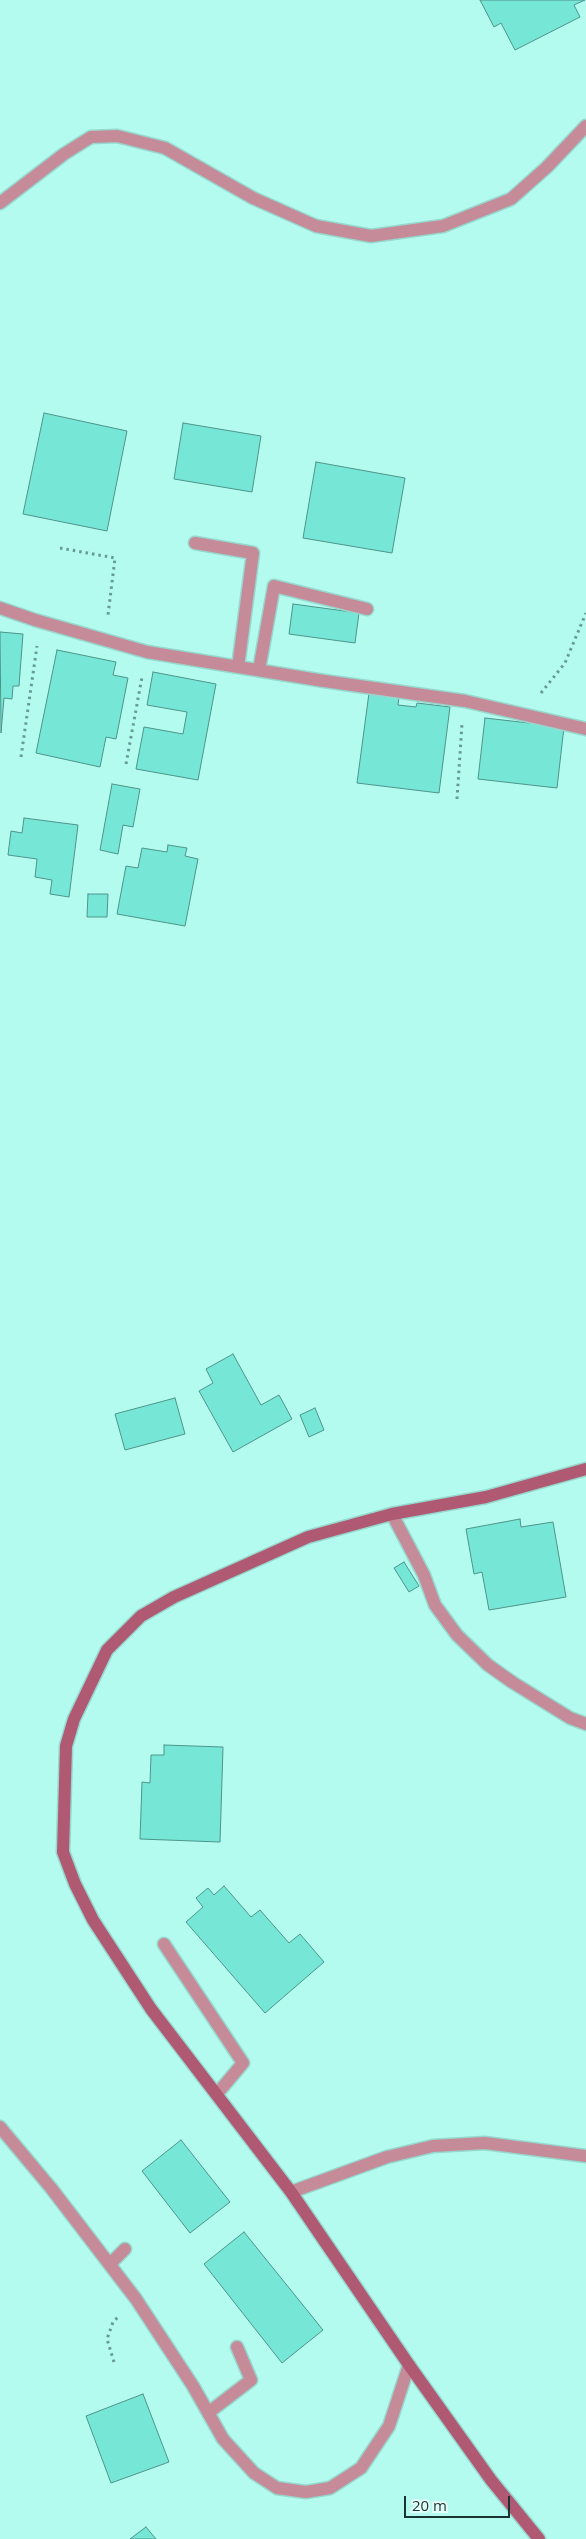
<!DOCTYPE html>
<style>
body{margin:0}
#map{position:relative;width:586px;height:2539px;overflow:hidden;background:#b3fbef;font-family:"Open Sans",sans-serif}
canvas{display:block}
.scale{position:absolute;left:404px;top:2496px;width:106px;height:22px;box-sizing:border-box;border:2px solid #183531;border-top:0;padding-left:6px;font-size:15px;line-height:18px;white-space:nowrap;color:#183531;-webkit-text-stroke:4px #e3fef9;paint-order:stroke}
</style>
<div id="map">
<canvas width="586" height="2539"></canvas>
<div class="scale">20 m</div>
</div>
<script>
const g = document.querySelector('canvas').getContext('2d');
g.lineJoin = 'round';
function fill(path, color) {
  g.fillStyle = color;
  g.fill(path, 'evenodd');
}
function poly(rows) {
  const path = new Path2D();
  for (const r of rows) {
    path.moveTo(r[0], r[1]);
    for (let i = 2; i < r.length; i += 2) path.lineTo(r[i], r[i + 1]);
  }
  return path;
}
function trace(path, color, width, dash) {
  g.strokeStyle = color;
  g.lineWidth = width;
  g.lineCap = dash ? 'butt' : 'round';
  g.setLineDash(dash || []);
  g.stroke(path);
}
const building = poly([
 [480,0,585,0,574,5,580,17,515,50,501,23,494,27,480,0],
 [44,413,127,431,107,531,23,514,44,413],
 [183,423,261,436,252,492,174,479,183,423],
 [316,462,405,478,392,553,303,538,316,462],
 [293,604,359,613,355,643,289,634,293,604],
 [0,632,23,634,19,686,13,686,12,699,4,698,1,733,0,632],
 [57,650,116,662,113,675,128,678,116,739,106,737,100,767,36,753,57,650],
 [153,672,216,684,198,780,136,769,144,727,183,734,187,712,147,705,153,672],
 [369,693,399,697,398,705,416,707,417,703,450,707,439,793,357,783,369,693],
 [485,718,564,727,557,788,478,779,485,718],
 [112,784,140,789,133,827,123,825,118,854,100,850,112,784],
 [24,818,78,825,69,897,50,894,52,880,35,877,37,859,8,855,11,831,22,833,24,818],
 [168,845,187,848,185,856,198,859,185,926,117,914,126,866,138,868,142,848,167,852,168,845],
 [88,894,108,894,107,917,87,917,88,894],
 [233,1354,261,1405,279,1395,292,1419,233,1452,199,1391,213,1383,206,1369,233,1354],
 [175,1398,185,1434,125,1450,115,1414,175,1398],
 [315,1408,324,1430,309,1437,300,1415,315,1408],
 [520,1519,521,1527,553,1522,566,1597,489,1610,482,1572,474,1574,466,1529,520,1519],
 [404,1562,419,1586,409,1592,394,1568,404,1562],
 [164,1745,223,1747,220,1842,140,1839,142,1782,150,1783,151,1755,164,1755,164,1745],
 [224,1886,251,1917,260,1910,289,1943,300,1934,324,1962,265,2013,186,1922,203,1907,196,1898,208,1888,214,1895,224,1886],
 [181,2140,230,2202,190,2233,142,2171,181,2140],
 [244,2232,323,2330,282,2363,204,2264,244,2232],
 [143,2394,169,2462,111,2483,86,2416,143,2394],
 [146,2527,156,2539,130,2539,146,2527]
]);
fill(building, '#76e7d6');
trace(building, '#4e948a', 1);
const minor = poly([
 [0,203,64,154,91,137,117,136,165,148,253,198,316,226,371,236,443,226,511,199,547,167,586,126],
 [195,543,253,553,238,667],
 [0,608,35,620,147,652,324,681,465,701,586,729],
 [259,670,274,586,367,609],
 [392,1514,424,1575,435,1605,457,1635,488,1665,512,1682,570,1718,586,1724],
 [164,1944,243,2063,217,2094],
 [0,2127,51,2188,136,2299,193,2386,223,2439,254,2473,277,2488,306,2492,330,2488,361,2468,389,2426,409,2365],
 [291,2192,387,2157,433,2146,485,2143,586,2156],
 [110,2264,125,2249],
 [208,2413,251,2380,237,2347]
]);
const secondary = poly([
 [539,2539,491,2480,409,2365,291,2192,151,2009,93,1920,75,1884,63,1852,66,1746,74,1719,107,1650,141,1616,174,1597,308,1537,392,1514,486,1497,586,1469]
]);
trace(minor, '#97d7cd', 15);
trace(secondary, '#97d7cd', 15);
trace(poly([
 [60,548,115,558,108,615],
 [541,693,565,663,586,613],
 [21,757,37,646],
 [126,764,142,677],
 [457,799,462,724],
 [114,2362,107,2339,113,2322,118,2317]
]), '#679a92', 3, [2.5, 4]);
trace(minor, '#c68b99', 12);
trace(secondary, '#af5a72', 12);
</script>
